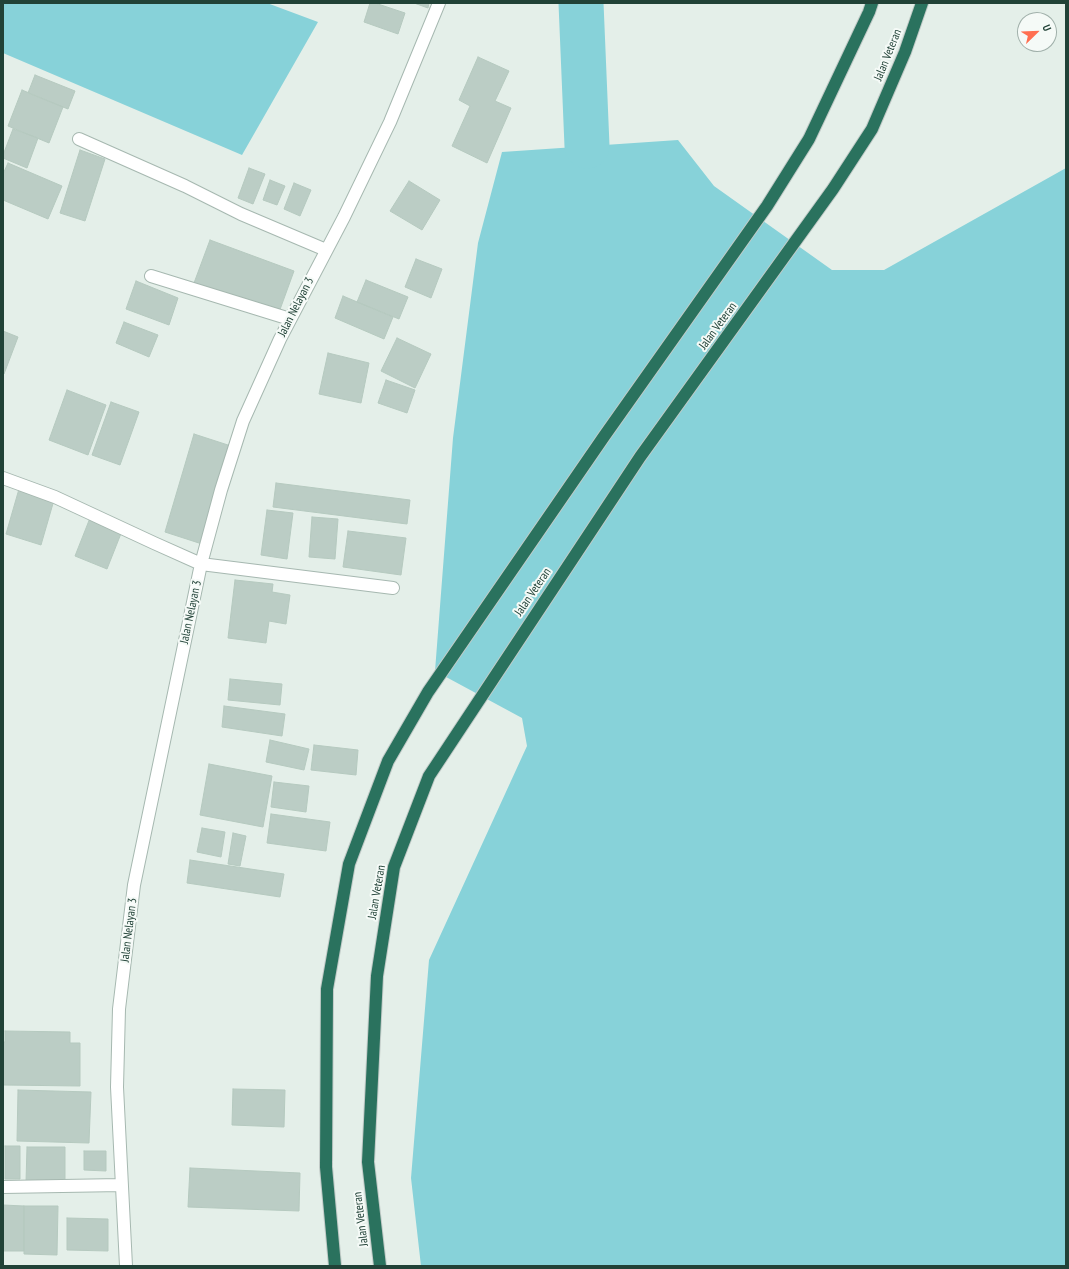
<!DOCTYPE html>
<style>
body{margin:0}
#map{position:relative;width:1069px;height:1269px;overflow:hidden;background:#e4efe9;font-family:"PT Sans Narrow",sans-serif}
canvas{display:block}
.frame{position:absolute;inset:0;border:4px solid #214237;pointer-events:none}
.north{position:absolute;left:1017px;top:12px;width:40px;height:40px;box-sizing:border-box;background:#f5faf7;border:1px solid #a0b0aa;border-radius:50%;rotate:67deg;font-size:11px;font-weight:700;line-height:16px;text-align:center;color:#214237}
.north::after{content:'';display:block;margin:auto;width:14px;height:18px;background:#ff6f51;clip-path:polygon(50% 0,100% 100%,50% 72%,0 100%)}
</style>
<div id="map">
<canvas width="1069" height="1269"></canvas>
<div class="frame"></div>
<div class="north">U</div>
</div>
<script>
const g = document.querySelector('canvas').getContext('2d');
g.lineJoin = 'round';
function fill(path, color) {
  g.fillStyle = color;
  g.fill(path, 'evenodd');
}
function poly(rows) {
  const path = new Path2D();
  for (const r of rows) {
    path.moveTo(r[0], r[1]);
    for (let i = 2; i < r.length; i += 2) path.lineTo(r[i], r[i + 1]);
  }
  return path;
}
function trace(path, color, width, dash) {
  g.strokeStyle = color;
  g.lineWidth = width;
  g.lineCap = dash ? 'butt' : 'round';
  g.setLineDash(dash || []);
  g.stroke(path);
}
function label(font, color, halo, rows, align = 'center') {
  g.font = font + ' "PT Sans Narrow",sans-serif';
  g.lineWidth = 4;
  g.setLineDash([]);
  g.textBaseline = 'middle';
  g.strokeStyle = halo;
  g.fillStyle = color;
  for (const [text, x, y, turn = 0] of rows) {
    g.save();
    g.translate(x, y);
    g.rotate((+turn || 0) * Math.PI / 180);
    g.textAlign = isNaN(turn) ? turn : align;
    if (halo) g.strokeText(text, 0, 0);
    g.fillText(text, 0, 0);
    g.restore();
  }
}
fill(poly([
 [3,3,267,3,318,22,242,155,3,53],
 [678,140,714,186,832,270,884,270,1066,168,1066,1266,421,1266,411,1178,429,960,527,746,522,718,435,671,453,438,478,243,502,152]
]), '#87d2d9');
trace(poly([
 [581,3,587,146]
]), '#87d2d9', 45);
const building = poly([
 [370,3,375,3,405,13,398,34,364,22,370,3],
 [414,3,429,3,428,8,414,3],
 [478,57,509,71,495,101,511,108,487,163,452,146,470,106,459,100,478,57],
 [35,75,75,91,68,109,28,93,35,75],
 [22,90,63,107,49,143,8,126,22,90],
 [13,129,38,138,27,168,3,158,3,155,13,129],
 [80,150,105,159,85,221,60,213,80,150],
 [8,163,62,186,48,219,3,200,3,174,8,163],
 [249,168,265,174,253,204,238,198,249,168],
 [270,180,285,186,277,205,263,200,270,180],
 [409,181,440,200,422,230,390,211,409,181],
 [294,183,311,190,300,216,284,209,294,183],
 [210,240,294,271,278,315,194,283,210,240],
 [416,259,442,269,431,298,405,287,416,259],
 [366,280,408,297,399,319,357,302,366,280],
 [136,281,178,298,169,325,126,309,136,281],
 [343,296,393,317,384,339,335,318,343,296],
 [124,322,158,335,149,357,116,343,124,322],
 [3,331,18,337,4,374,3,373,3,331],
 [397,338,431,354,415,388,381,371,397,338],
 [328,353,369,363,361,403,319,394,328,353],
 [386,380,415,390,407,413,378,403,386,380],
 [67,390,106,405,88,455,49,440,67,390],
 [111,402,139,412,120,465,92,455,111,402],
 [194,434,231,446,202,544,165,532,194,434],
 [276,483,410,500,407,524,273,507,276,483],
 [19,489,54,500,41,545,6,534,19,489],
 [267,510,293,513,287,559,261,555,267,510],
 [312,517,338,519,335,559,309,557,312,517],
 [90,518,122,531,107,569,75,556,90,518],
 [348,531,406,538,401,575,343,567,348,531],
 [235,580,273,584,272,592,290,595,286,624,269,621,266,643,228,638,235,580],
 [230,679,282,684,280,705,228,700,230,679],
 [224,706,285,714,282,736,222,727,224,706],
 [270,740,309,749,304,770,266,762,270,740],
 [314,745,358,750,356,775,311,770,314,745],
 [209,764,272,776,263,827,200,815,209,764],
 [274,782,309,786,306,812,271,807,274,782],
 [271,814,330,822,326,851,267,843,271,814],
 [202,828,225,832,221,857,197,852,202,828],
 [233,833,246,836,240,866,228,864,233,833],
 [190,860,284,874,280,897,187,883,190,860],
 [5,1031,70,1032,70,1043,80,1043,80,1086,3,1085,3,1042,5,1042,5,1031],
 [233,1089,285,1090,284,1127,232,1125,233,1089],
 [18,1090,91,1092,89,1143,17,1141,18,1090],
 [5,1146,20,1146,20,1179,5,1179,5,1146],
 [27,1147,65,1147,65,1182,26,1182,27,1147],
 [84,1151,106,1151,106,1171,84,1170,84,1151],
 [190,1168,300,1173,299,1211,188,1207,190,1168],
 [3,1205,24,1206,24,1251,3,1251,3,1205],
 [24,1206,58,1206,57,1255,24,1254,24,1206],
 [67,1218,108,1219,108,1251,67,1250,67,1218]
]);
fill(building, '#bbcdc5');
trace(building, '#b5c9bf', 1);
const minor = poly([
 [79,139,185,186,241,214,326,250],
 [151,276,290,319],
 [3,478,55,497,154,543,201,564,393,588],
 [3,1187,121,1185],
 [126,1266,117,1087,119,1009,134,885,201,564,221,490,243,421,280,339,344,217,390,122,439,3]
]);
const highway = poly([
 [335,1266,326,1167,327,989,349,864,388,761,428,692,605,435,767,206,809,139,869,12,872,3],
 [380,1266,368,1162,377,976,394,867,429,776,640,457,833,189,872,129,905,52,922,3]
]);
trace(minor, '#a6b8b0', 14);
trace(highway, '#c1cac7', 14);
trace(minor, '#fff', 12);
trace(highway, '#2a725e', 12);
label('12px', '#214237', '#f5faf7', [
 ["Jalan Veteran",888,55,-68],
 ["Jalan Nelayan 3",296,307,-63],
 ["Jalan Veteran",718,326,-54],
 ["Jalan Veteran",533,592,-56],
 ["Jalan Nelayan 3",191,612,-78],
 ["Jalan Veteran",377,892,-80],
 ["Jalan Nelayan 3",129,930,-83],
 ["Jalan Veteran",361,1219,-97]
]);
</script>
